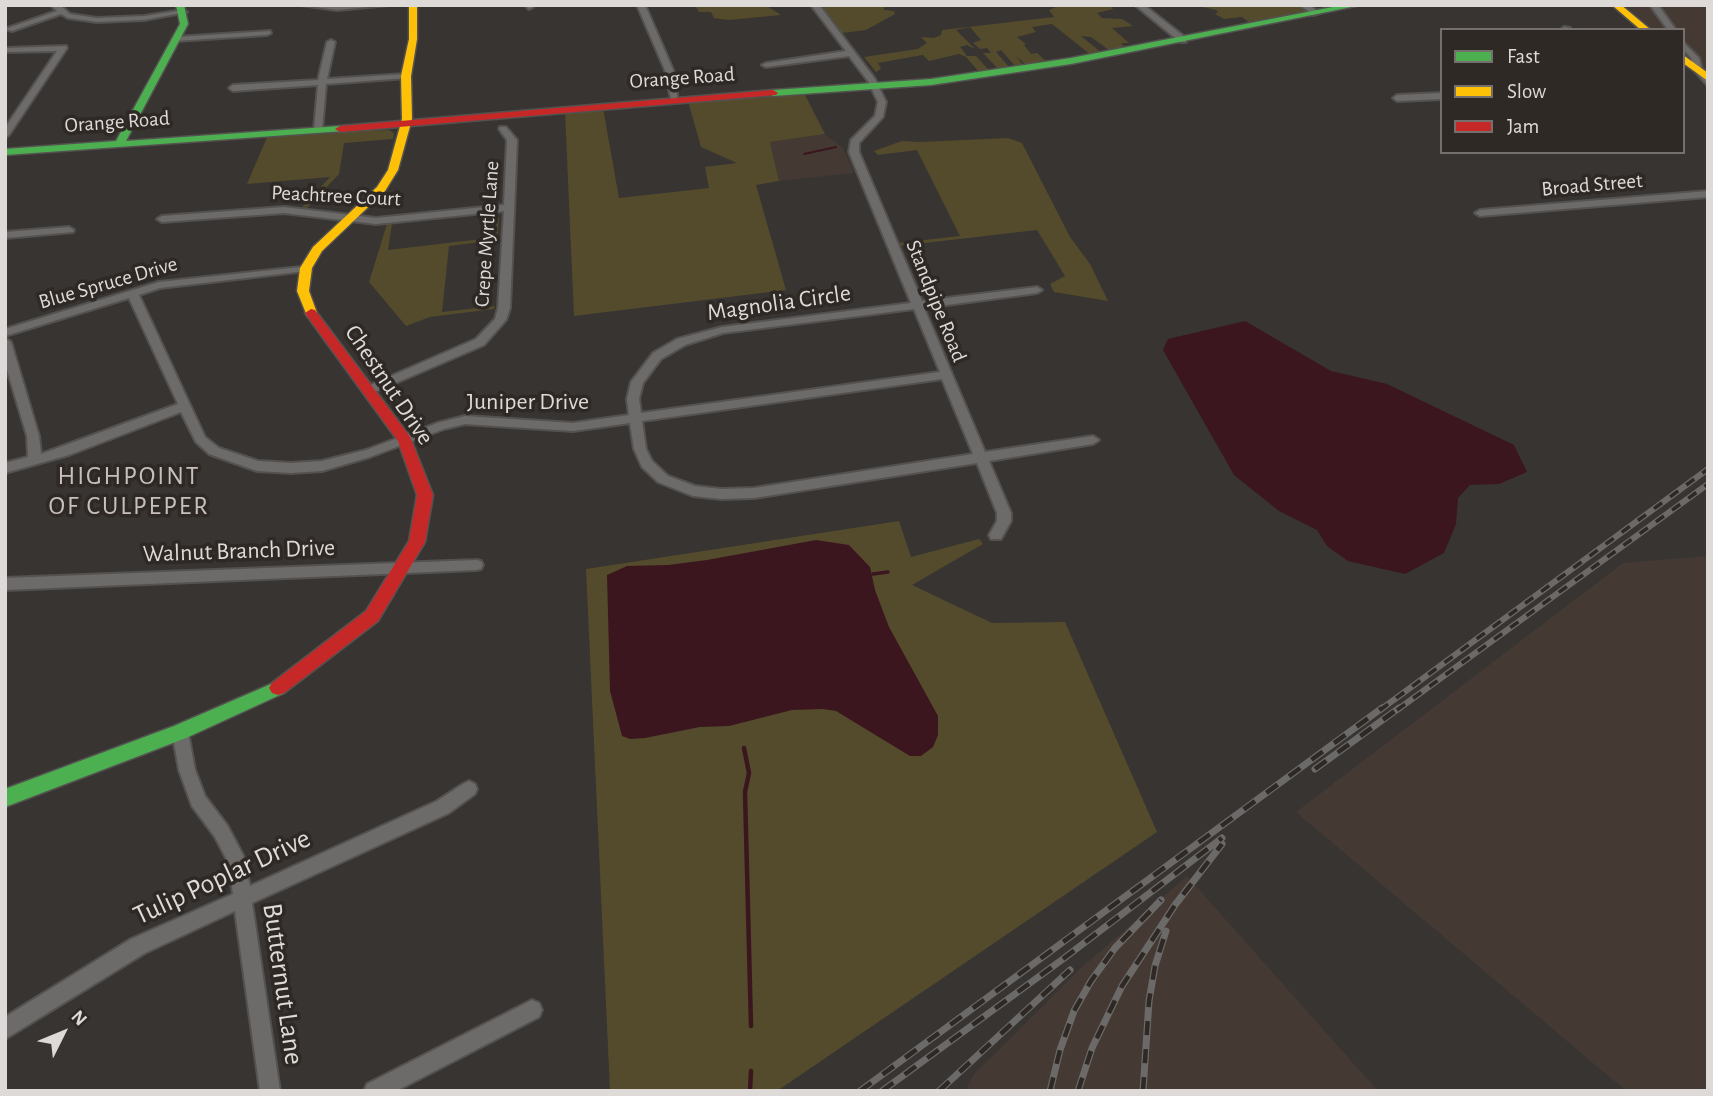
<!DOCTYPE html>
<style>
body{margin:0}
#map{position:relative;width:1713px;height:1096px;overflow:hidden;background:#373432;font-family:"Alegreya Sans",sans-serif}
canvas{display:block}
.frame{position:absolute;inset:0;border:7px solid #dddad7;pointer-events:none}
.legend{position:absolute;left:1440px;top:28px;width:245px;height:126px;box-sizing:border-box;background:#2f2926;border:2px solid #75706d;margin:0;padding:9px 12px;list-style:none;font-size:21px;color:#dddad7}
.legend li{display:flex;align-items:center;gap:14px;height:35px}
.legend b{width:35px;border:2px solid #75706d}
.north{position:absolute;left:28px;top:998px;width:70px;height:70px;-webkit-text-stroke:5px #2f2926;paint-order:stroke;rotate:47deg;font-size:19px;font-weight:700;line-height:28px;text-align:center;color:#dddad7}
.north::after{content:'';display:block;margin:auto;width:24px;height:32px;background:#dddad7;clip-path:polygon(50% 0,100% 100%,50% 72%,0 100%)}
</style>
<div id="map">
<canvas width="1713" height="1096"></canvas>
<div class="frame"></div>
<ul class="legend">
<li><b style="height:9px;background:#4caf50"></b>Fast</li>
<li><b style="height:9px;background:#ffc107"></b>Slow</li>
<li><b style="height:9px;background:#c62828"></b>Jam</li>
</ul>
<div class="north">N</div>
</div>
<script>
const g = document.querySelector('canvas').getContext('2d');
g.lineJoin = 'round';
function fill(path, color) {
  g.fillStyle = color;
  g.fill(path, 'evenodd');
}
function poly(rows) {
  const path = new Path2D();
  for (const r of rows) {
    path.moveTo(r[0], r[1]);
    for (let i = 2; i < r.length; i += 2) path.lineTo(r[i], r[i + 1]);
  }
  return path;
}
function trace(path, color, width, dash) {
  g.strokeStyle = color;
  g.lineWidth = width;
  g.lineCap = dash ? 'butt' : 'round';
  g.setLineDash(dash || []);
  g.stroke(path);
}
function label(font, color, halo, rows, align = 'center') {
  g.font = font + ' "Alegreya Sans",sans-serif';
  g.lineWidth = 7;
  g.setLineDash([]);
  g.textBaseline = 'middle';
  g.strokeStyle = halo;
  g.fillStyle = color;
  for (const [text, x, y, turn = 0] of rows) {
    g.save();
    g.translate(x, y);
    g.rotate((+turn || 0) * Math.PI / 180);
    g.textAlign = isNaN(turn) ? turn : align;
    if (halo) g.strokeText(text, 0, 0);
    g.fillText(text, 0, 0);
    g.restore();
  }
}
fill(poly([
 [1624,5,1708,5,1708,73,1683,53,1683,30,1654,30],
 [825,134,843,148,854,173,779,181,770,142],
 [1708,556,1708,1091,1626,1091,1296,812,1623,563],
 [1187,876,1378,1091,965,1091,974,1074,1081,968]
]), '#443933');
fill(poly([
 [695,5,765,5,781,15,729,20,714,18,711,12,699,12],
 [820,5,885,5,884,10,894,11,895,14,866,30,842,33],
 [1061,5,1110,5,1113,9,1097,13,1102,18,1122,19,1133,26,1112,28,1129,43,1121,43,1125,47,1109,50,1091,37,1081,36,1102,53,1091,55,1052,24,1032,27,1036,32,1017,37,1026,44,1024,45,1031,54,1037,53,1047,62,1026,65,1016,56,1023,65,1016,67,1001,50,996,52,1010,68,998,69,983,53,991,53,987,48,980,49,973,43,981,40,970,27,956,30,975,49,967,45,960,47,967,56,976,56,990,71,979,72,966,57,959,54,929,61,923,55,878,63,881,69,876,72,864,57,918,49,927,43,921,37,934,38,941,35,942,30,1054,17,1049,10],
 [1194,5,1300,5,1311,12,1250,23,1242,17,1224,19,1215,14,1218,12,1216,10],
 [805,95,825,134,770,142,779,181,756,185,786,290,574,316,565,112,603,108,619,198,709,188,705,167,737,163,701,147,688,101],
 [389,130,394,133,393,139,344,143,339,174,307,208,302,207,330,177,247,184,268,135],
 [1008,138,1022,143,1070,237,1090,264,1108,301,1054,292,1050,284,1065,276,1037,230,899,246,898,243,960,236,917,150,878,155,874,151,902,141,919,142],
 [492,213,499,218,497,240,449,246,442,312,495,306,494,309,430,317,406,326,369,282,387,224,392,224,388,250,490,238],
 [899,521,911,557,979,539,983,544,912,585,992,623,1065,622,1157,832,777,1091,610,1091,586,569]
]), '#544b2c');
fill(poly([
 [1245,321,1331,371,1387,384,1514,445,1527,472,1499,484,1470,485,1458,498,1456,524,1444,553,1405,574,1348,561,1327,546,1317,530,1279,511,1234,475,1163,350,1168,339],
 [816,540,849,545,870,567,875,590,889,627,938,716,938,735,933,747,921,756,910,756,836,711,823,709,792,710,729,726,700,727,645,738,630,739,622,736,610,691,607,575,627,566,668,565,707,560]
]), '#3b161e');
trace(poly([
 [804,154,836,147]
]), '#3b161e', 2);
trace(poly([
 [873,574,888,572]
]), '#3b161e', 3.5);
trace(poly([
 [744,748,749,773,745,792,751,1026],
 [750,1091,751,1071]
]), '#3b161e', 4.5);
const street = poly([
 [51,5,60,5,70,14,97,18,144,16,183,10,187,12,144,20,97,22,68,18,61,14,12,31,5,29,57,11,51,5],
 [301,5,337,6,389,5,337,10,301,5],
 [525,5,533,5,533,7,529,9,525,5],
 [637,5,645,5,673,70,678,101,671,99,665,70,637,5],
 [811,5,819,5,875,79,886,102,883,117,859,143,859,152,922,301,1037,287,1042,290,1037,293,924,308,985,452,1093,436,1099,440,1093,444,989,461,1011,513,1011,521,1001,539,991,539,989,535,997,521,997,513,977,463,754,498,721,499,693,496,658,482,642,467,634,449,630,423,573,431,465,424,444,429,370,457,322,471,291,473,257,471,209,454,196,442,181,412,69,455,5,473,5,463,28,457,27,436,5,363,5,338,11,342,39,436,41,454,178,404,129,298,5,336,5,329,159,282,310,266,311,268,306,271,160,288,139,295,205,437,219,448,258,461,291,463,322,461,366,450,437,423,465,416,573,423,629,415,627,399,631,382,653,353,677,339,722,327,911,303,849,152,851,140,875,116,878,102,868,81,849,56,766,67,762,65,766,63,846,51,811,5],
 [914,309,940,372,641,413,639,399,643,383,661,359,685,345,723,333,914,309],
 [942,379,973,454,754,488,721,489,695,486,668,476,652,461,646,449,642,421,942,379],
 [1135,5,1144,5,1186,38,1186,42,1180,42,1135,5],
 [1300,5,1309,5,1320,13,1313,15,1300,5],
 [1650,5,1658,5,1676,30,1668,30,1650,5],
 [1564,27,1570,28,1571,30,1561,30,1564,27],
 [270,31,271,33,267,35,176,41,172,39,176,37,270,31],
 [331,40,335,42,327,79,406,74,410,76,406,78,326,84,322,130,318,133,314,130,318,85,233,91,229,88,233,85,318,80,327,42,331,40],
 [1683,42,1699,58,1702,70,1708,78,1708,86,1694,70,1691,58,1683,49,1683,42],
 [66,46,67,48,9,135,5,138,5,128,57,51,5,52,5,48,66,46],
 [1442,93,1442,99,1397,101,1393,98,1397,95,1442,93],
 [500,127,506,127,517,140,510,308,506,320,484,345,370,394,364,390,366,387,476,339,495,319,498,308,504,211,376,224,284,213,162,222,157,219,162,216,284,207,376,218,504,205,507,140,499,129,500,127],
 [1708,191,1708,197,1480,216,1475,213,1480,210,1708,191],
 [69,227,74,230,73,232,5,238,5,232,69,227],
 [476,560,481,561,483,565,481,569,476,570,5,590,5,578,476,560],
 [180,725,186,727,188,732,195,770,205,796,227,825,243,855,250,886,437,801,463,784,469,781,475,784,477,789,475,794,449,813,252,903,280,1091,260,1091,235,911,145,953,5,1039,5,1017,131,939,233,894,228,862,215,837,192,806,179,770,172,732,174,727,180,725],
 [532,1000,539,1003,542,1010,539,1017,396,1091,364,1091,367,1084,532,1000]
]);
const fast = poly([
 [176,5,184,5,188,24,126,141,340,126,345,129,344,131,5,155,5,149,116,141,180,24,176,5],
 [1343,5,1361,5,1071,64,931,85,773,96,768,93,773,90,931,79,1071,58,1343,5],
 [278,681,284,683,287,688,284,693,186,738,5,807,5,789,174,726,278,681]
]);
const slow = poly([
 [409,5,417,5,417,39,411,76,412,119,398,170,385,191,322,251,312,268,309,291,317,313,315,316,307,316,297,291,300,268,313,247,377,187,388,170,402,119,401,76,409,39,409,5],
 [1612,5,1621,5,1651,30,1641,30,1612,5],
 [1683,55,1708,73,1708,81,1683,63,1683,55]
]);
const jam = poly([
 [773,90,778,93,776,95,340,132,335,129,340,126,773,90],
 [311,309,315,310,410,437,433,495,425,542,378,621,284,693,278,695,272,693,269,688,272,683,366,611,409,541,417,495,398,441,305,313,311,309]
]);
trace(street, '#545250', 4);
trace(fast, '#545250', 3);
trace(slow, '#545250', 3);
trace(jam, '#545250', 3);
fill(street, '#6d6b6a');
fill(fast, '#4caf50');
fill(slow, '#ffc107');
fill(jam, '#c62828');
const railFar1 = poly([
 [1380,710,1708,469],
 [1397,710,1708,484]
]);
const rail = poly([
 [1315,769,1399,708],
 [860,1091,1382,708],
 [882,1091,1063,959,1222,838],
 [939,1091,1070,970],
 [1050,1091,1060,1050,1074,1011,1091,981,1115,948,1161,900],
 [1078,1091,1092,1048,1122,986,1175,905,1222,844],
 [1143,1091,1149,1001,1155,966,1166,931]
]);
trace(railFar1, '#6c6a68', 6);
trace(rail, '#6c6a68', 7);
trace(railFar1, '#2f2926', 3.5, [10]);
trace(rail, '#2f2926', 4.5, [14]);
label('21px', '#dddad7', '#2f2926', [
 ["Orange Road",682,78,-4],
 ["Orange Road",117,122,-4],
 ["Broad Street",1592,185,-5],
 ["Peachtree Court",336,196,3],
 ["Crepe Myrtle Lane",487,234,-86],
 ["Blue Spruce Drive",108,283,-16],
 ["Standpipe Road",936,301,68]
]);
label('24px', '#dddad7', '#2f2926', [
 ["Magnolia Circle",779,303,-8],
 ["Chestnut Drive",389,385,56],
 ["Juniper Drive",528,402],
 ["Walnut Branch Drive",239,551,-2]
]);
g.letterSpacing = '2px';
label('26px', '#c7bfbb', '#2f2926', [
 ["HIGHPOINT",129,476],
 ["OF CULPEPER",129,506]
]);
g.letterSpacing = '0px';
label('28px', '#dddad7', '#2f2926', [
 ["Tulip Poplar Drive",222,877,-25],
 ["Butternut Lane",283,984,82]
]);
</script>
